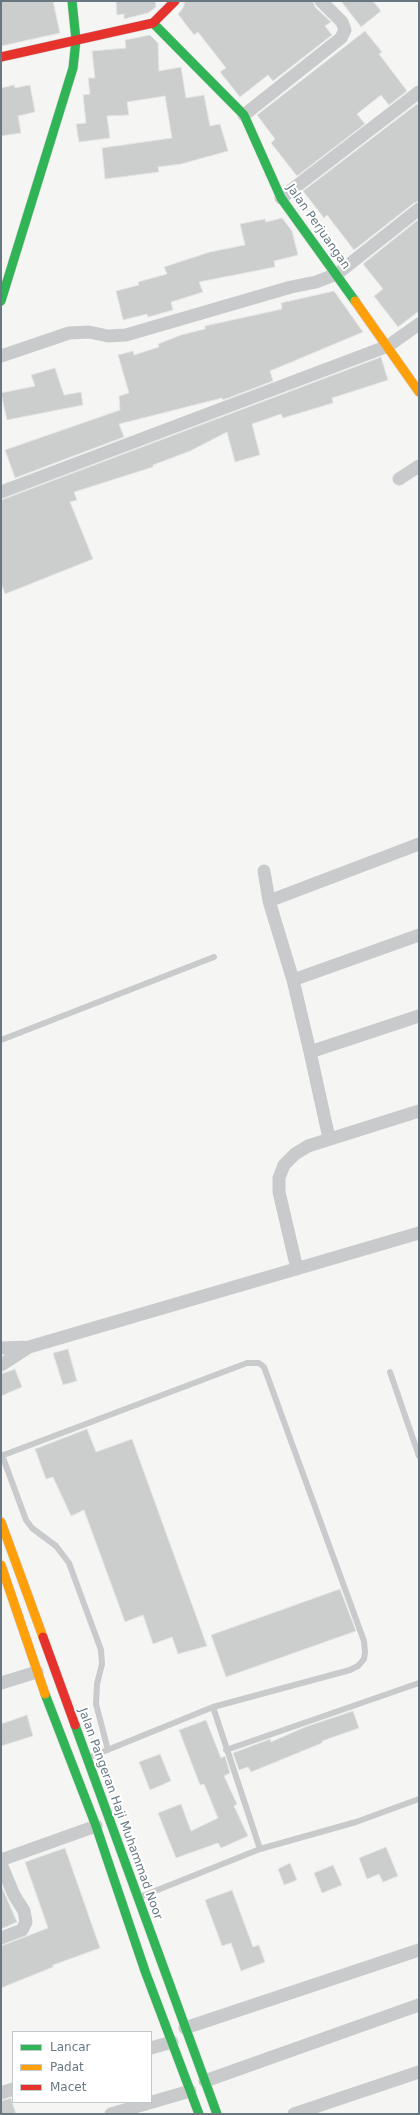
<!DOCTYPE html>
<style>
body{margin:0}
#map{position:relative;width:420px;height:2115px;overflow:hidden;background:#f5f5f4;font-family:"DejaVu Sans",sans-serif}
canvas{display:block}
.frame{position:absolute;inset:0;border:2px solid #677882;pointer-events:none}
.legend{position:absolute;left:12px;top:2031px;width:140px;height:72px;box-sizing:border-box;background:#fff;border:1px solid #c2c9cd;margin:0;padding:5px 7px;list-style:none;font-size:12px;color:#677882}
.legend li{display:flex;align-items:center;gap:8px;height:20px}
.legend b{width:20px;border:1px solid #c2c9cd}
</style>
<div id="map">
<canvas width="420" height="2115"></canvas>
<div class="frame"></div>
<ul class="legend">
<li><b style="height:5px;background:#30b455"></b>Lancar</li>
<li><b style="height:5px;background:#ff9f0a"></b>Padat</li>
<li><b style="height:5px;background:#e5322d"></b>Macet</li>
</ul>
</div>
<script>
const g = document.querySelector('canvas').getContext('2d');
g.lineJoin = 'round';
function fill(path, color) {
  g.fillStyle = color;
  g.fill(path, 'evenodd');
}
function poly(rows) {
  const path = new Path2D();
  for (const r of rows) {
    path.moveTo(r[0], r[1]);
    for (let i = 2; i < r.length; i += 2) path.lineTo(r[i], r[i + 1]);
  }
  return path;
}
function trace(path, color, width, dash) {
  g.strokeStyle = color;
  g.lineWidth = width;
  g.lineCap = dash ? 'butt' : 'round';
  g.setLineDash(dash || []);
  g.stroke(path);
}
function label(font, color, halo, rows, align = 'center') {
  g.font = font + ' "DejaVu Sans",sans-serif';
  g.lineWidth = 4;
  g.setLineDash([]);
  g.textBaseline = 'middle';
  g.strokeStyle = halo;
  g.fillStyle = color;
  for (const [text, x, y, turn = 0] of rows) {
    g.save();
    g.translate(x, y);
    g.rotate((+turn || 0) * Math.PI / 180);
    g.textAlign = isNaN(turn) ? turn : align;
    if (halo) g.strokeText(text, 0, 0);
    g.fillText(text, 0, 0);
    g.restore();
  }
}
const building = poly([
 [1,1,53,1,60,33,1,46,1,1],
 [116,1,155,1,156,7,148,13,124,19,124,14,117,15,116,1],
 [185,1,313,1,315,7,331,22,325,26,332,35,273,81,268,75,240,97,220,72,226,68,198,32,194,35,178,14,183,8,185,1],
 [341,1,373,1,381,11,361,27,341,1],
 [365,31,382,52,379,54,407,91,389,105,381,95,357,114,365,124,297,176,271,143,275,139,257,115,365,31],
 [150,35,158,43,159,71,181,67,186,98,204,95,210,126,220,124,228,151,181,164,158,167,159,172,105,179,102,148,172,138,165,96,127,102,129,115,107,116,110,138,79,142,76,124,86,123,83,95,90,94,88,78,95,78,92,51,126,48,125,40,150,35],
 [14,85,15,88,30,85,35,112,18,116,21,133,1,136,1,88,14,85],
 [417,104,419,106,419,201,414,203,354,250,327,215,324,218,303,191,417,104],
 [282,218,292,231,298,255,274,261,275,267,199,282,203,292,171,302,173,310,148,317,147,314,123,320,116,291,139,285,138,282,167,274,164,267,210,252,245,245,240,224,265,219,266,222,282,218],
 [419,219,419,311,398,327,374,296,383,289,363,264,419,219],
 [334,291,363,332,270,371,273,381,223,400,222,398,119,424,124,437,15,478,5,450,120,410,119,396,129,393,118,355,133,351,134,355,159,347,158,344,181,335,205,329,205,326,282,309,281,303,334,291],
 [381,357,388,380,332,398,333,403,283,418,281,414,252,424,260,455,235,462,227,432,190,451,153,465,153,467,74,492,77,500,70,502,93,559,5,594,1,583,1,500,381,357],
 [55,368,64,395,81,392,83,405,7,420,1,393,35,386,31,375,55,368],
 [68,1349,77,1381,63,1385,53,1353,68,1349],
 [15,1369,22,1387,1,1396,1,1374,15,1369],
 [87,1429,96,1452,132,1439,207,1646,178,1654,172,1637,153,1644,143,1615,125,1622,84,1510,71,1516,53,1477,46,1479,35,1449,87,1429],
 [340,1589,356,1631,226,1677,211,1635,340,1589],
 [353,1711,359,1728,322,1741,322,1743,251,1772,248,1767,239,1770,233,1753,270,1739,271,1742,305,1727,353,1711],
 [27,1715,33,1736,1,1746,1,1724,27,1715],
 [206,1720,221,1758,225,1756,230,1773,224,1776,237,1804,234,1806,248,1836,221,1848,218,1843,176,1858,158,1813,181,1804,191,1831,218,1818,204,1784,200,1785,179,1730,206,1720],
 [160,1754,171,1781,150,1790,139,1762,160,1754],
 [386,1847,398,1876,383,1882,379,1874,367,1879,359,1858,386,1847],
 [65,1848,100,1948,53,1965,53,1967,1,1988,1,1946,48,1928,25,1862,65,1848],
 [290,1863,297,1880,284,1885,278,1869,290,1863],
 [333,1865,342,1885,322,1893,314,1873,333,1865],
 [1,1885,17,1922,1,1929,1,1885],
 [232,1890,253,1947,259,1945,265,1962,241,1971,231,1943,222,1946,205,1900,232,1890],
 [11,2098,16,2114,1,2114,1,2101,11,2098]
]);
fill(building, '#cccece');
trace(building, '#e4e4e4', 1);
const fast = poly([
 [153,23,244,115,281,198,355,301],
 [1,301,73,68,76,40,72,1],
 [45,1694,96,1826,145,1971,199,2114],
 [75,1725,217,2114]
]);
const slow = poly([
 [355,301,419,392],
 [1,1522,43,1637],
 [1,1565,45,1694]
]);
const jam = poly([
 [1,57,153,23,175,1],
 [43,1637,75,1725]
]);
trace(fast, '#d2d3d3', 10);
trace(slow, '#d2d3d3', 10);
trace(jam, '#d2d3d3', 10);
trace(poly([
 [1,1040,214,957],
 [390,1372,419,1456],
 [2,1455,26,1520,32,1528,56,1546,69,1563,101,1650,102,1664,97,1684,96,1704,108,1750],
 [1,1456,247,1363,259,1363,264,1367,364,1641,365,1652,364,1659,358,1666,350,1670,213,1707,90,1757],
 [213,1707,260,1849],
 [226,1750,419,1683],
 [140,1897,260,1849,356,1822,419,1799]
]), '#c9cacb', 6);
trace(poly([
 [244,115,341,38,345,30,342,22,321,1],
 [281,198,419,92],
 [1,356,69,333,89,332,108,336,126,335,291,287,316,282,337,274,419,209],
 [399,479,419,466],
 [1,492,388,346,419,324],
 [264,871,269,901,293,980,310,1052,329,1138],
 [269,901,419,844],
 [293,980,419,935],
 [310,1052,419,1016],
 [297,1269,279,1192,279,1178,284,1165,295,1154,308,1146,419,1111],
 [1,1348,29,1347,419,1233],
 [1,1365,29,1347],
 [1,1683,37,1672],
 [1,1860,96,1826],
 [1,1864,14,1895,24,1911,26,1922,22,1930,1,1938],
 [185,2028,419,1950],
 [151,2048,172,2042],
 [205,2081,419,2005],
 [1,2093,13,2089],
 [111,2114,190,2091],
 [294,2114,419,2072]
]), '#c9cacb', 13);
trace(fast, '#30b455', 9);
trace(slow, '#ff9f0a', 9);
trace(jam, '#e5322d', 9);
label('12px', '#677882', '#fff', [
 ["Jalan Perjuangan",318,227,55],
 ["Jalan Pangeran Haji Muhammad Noor",120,1814,70]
]);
</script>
